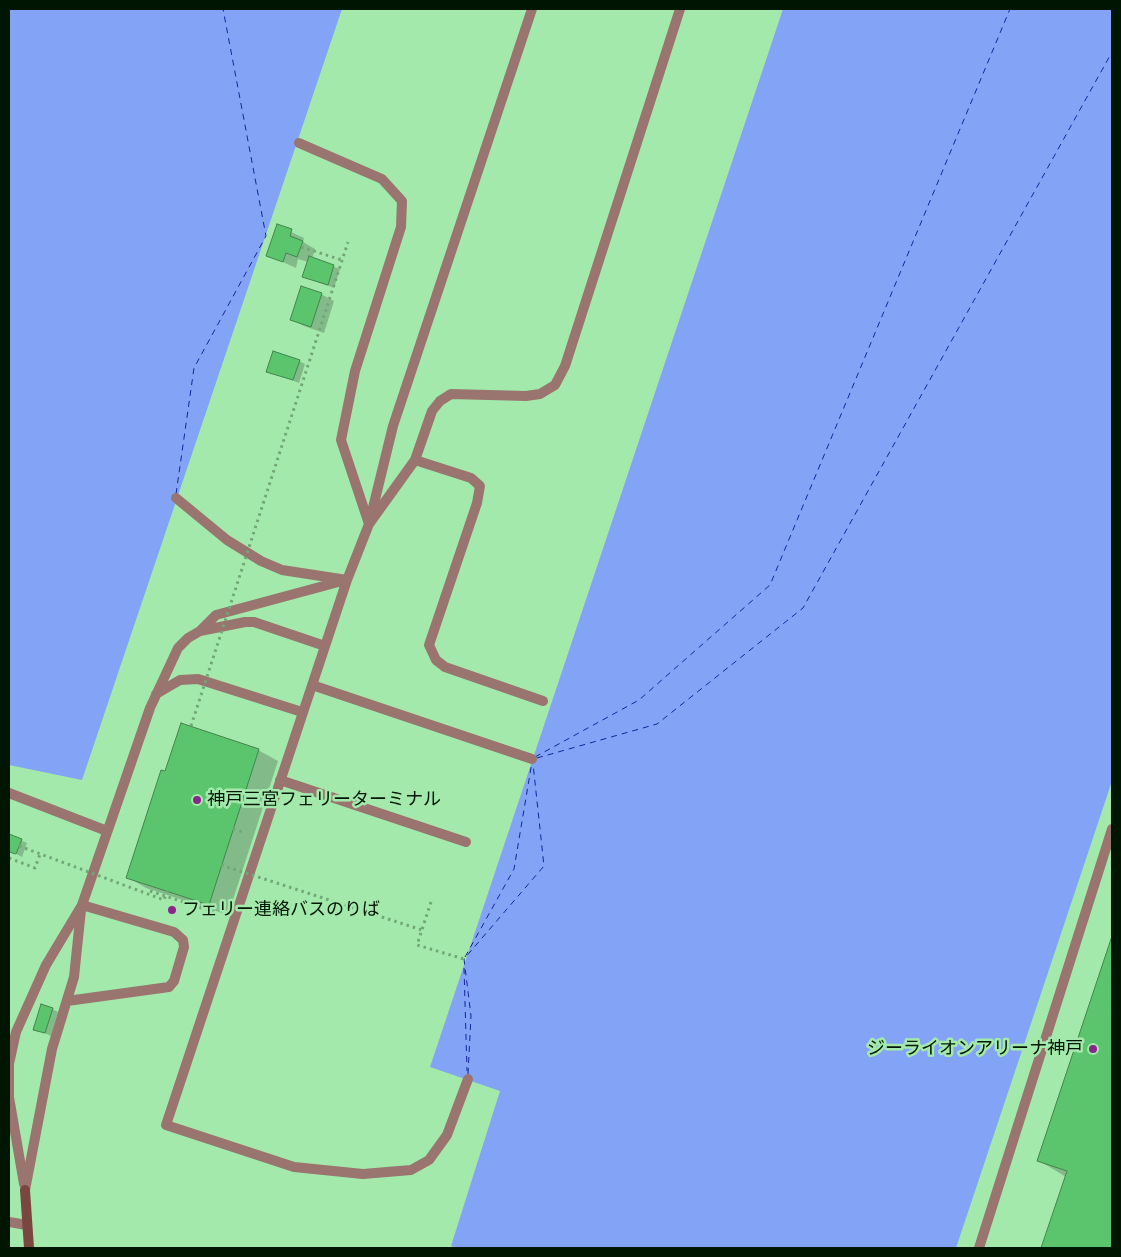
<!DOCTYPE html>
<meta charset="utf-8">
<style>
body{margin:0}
#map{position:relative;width:1121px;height:1257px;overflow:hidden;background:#a4e9ac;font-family:Literata,serif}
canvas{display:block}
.frame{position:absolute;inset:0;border:10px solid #001603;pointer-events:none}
</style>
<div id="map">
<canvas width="1121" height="1257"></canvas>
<div class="frame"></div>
</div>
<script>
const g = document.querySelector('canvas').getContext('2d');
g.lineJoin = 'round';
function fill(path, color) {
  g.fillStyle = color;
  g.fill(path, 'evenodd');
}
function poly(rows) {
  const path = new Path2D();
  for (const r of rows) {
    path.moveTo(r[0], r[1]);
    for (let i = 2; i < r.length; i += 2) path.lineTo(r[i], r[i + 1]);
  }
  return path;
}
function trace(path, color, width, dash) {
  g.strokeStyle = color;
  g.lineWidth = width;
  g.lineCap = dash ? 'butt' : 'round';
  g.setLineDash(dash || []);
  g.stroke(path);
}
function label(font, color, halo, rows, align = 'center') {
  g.font = font + ' Literata,"Noto Sans JP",serif';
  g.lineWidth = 5;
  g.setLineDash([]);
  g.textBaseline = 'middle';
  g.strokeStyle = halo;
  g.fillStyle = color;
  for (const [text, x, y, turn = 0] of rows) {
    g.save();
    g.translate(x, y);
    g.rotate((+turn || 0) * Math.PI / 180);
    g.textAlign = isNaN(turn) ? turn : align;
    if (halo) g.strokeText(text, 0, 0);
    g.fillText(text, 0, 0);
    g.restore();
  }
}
fill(poly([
 [9,9,342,9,82,780,9,765],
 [783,9,1112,9,1112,781,956,1248,458,1248,451,1246,500,1091,430,1067]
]), '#83a3f6');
fill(poly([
 [278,226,304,238,303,242,315,249,312,259,340,269,334,288,304,277,308,262,298,259,296,268,267,255],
 [321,294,334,301,324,333,304,326,291,319],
 [299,361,305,364,299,383,268,371],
 [258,750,278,761,228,915,146,888,127,877],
 [9,835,27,843,22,857,9,850],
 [1112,940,1112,1248,1042,1248,1066,1177,1038,1160],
 [52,1009,58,1012,51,1036,35,1029]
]), '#0003');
trace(poly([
 [176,494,194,368,266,236,223,9],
 [535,757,639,700,770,585,1010,9],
 [537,758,657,724,803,608,1112,52],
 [465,957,514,869,532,762],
 [464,968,467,1071],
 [468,1074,471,1016,464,959,544,866,533,764]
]), '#14259c', 1, [6, 5]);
const building = poly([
 [277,224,292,229,290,236,303,241,297,257,286,253,283,262,266,256,277,224],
 [309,256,334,265,328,285,302,277,309,256],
 [301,286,322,293,311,327,290,320,301,286],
 [273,351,300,360,293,380,266,372,273,351],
 [181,723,259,749,209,905,126,878,161,770,165,771,181,723],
 [9,834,22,839,16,854,9,852,9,834],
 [1112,936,1112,1248,1041,1248,1067,1171,1037,1161,1112,936],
 [41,1004,53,1008,45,1033,33,1030,41,1004]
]);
fill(building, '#5bc56d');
trace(building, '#42844c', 1);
trace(poly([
 [301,247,342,260],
 [233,829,243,832],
 [9,858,35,868,40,854],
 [150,891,217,913],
 [431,902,417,945,464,959]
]), '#71a777', 3, [2.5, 4]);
trace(poly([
 [299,143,382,179,402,201,401,227,355,371,341,440,369,524,393,426,532,9],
 [415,460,471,478,480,486,477,503,429,645,436,660,445,667,543,701],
 [176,498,227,540,261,561,282,570,347,580],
 [200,631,216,615,342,581],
 [312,685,532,759],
 [156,694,180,680,198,679,302,712],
 [280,780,466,842],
 [9,793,107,831],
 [67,1001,169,987,174,981,184,947,183,940,174,932,82,905],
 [468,1079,447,1135,429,1160,411,1170,363,1174,294,1167,166,1125,347,580,369,524,415,460,432,411,440,401,451,394,526,396,540,394,555,385,565,366,680,9],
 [9,1095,9,1064,16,1032,46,965,82,905,150,708,178,648,188,638,200,631,245,622,254,622,325,646],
 [9,1097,24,1184],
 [25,1190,52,1049,74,977,81,910],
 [9,1222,27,1225],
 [979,1248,1112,829]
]), '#9a746f', 10);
trace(poly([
 [25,1190,29,1248]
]), '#7a4640', 10);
trace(poly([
 [191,726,348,242],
 [19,846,164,900,167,891],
 [221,865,422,930]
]), '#71a777', 3, [2.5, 4]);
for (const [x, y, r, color] of [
 [197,800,5,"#8a258c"],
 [172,910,5,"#8a258c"],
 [1093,1049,5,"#8a258c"]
]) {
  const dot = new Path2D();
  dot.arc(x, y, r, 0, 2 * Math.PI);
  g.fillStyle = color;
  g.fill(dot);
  trace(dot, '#a4e9ac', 2);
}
label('18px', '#001603', '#a4e9ac', [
 ["神戸三宮フェリーターミナル",207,800],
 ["フェリー連絡バスのりば",182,910],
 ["ジーライオンアリーナ神戸",1083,1049,"right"]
], 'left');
</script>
